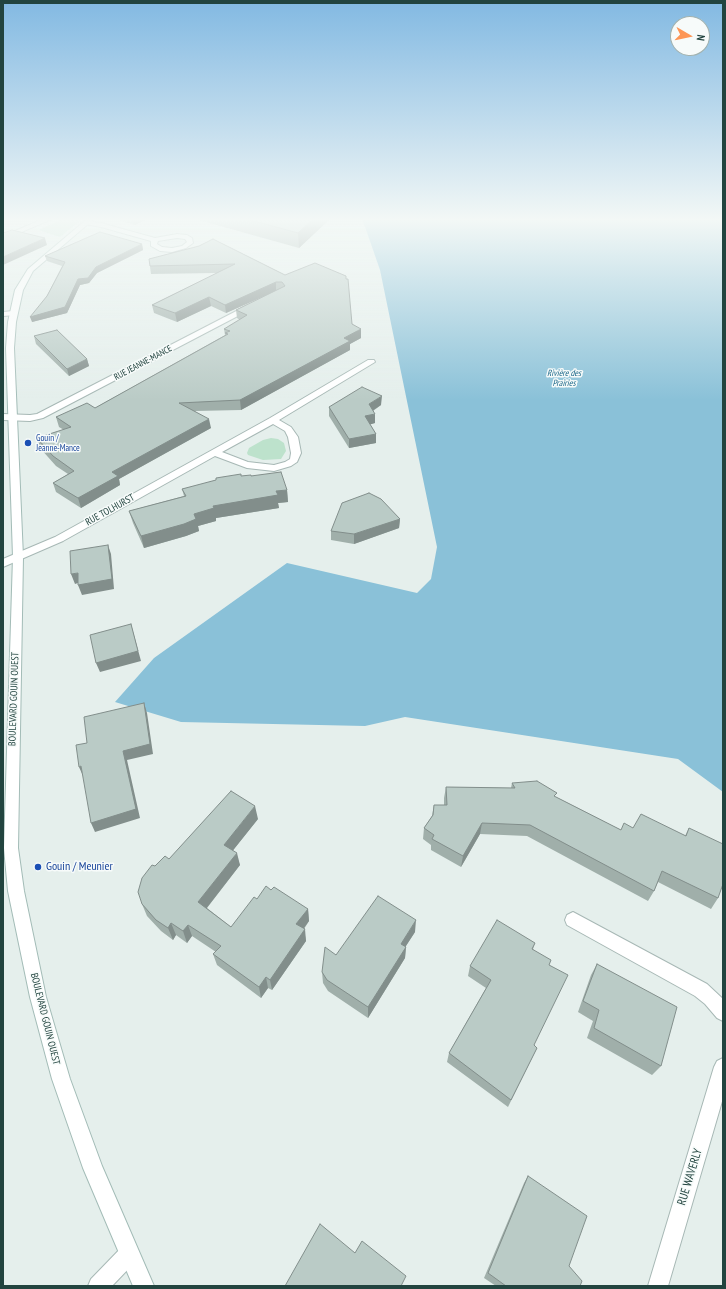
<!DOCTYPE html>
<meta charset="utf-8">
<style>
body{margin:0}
#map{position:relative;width:726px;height:1289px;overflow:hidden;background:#e5efec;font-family:"PT Sans Narrow",sans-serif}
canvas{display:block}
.frame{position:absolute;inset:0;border:4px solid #22443f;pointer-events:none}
.north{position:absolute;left:670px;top:16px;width:40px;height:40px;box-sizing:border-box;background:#f7fbfa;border:1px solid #a2b2af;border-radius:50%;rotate:99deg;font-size:11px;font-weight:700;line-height:16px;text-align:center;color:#22443f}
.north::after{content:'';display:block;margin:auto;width:14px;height:18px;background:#fd9656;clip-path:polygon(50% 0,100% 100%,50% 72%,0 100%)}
</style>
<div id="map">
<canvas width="726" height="1289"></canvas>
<div class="frame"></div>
<div class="north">N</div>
</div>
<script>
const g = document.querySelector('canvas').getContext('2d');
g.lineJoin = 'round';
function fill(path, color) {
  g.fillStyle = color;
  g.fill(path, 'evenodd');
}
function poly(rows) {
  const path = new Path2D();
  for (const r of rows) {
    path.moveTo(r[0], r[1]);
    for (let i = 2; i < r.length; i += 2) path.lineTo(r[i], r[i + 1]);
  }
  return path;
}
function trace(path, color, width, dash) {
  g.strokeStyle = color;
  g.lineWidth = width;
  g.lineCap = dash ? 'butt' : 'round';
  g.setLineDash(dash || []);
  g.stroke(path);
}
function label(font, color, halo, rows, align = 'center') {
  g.font = font + ' "PT Sans Narrow",sans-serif';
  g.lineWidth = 3;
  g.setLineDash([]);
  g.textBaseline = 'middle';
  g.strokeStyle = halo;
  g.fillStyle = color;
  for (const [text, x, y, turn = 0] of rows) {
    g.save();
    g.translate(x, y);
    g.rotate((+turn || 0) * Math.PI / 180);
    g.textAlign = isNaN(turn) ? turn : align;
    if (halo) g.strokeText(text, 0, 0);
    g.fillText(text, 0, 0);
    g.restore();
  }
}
fill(poly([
 [63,219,82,219,60,237,38,230],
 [271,438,278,439,284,443,286,451,281,459,263,460,248,455,247,453,249,448,263,440]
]), '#bde2cc');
fill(poly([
 [365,219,723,219,723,792,678,759,405,717,365,726,181,722,115,702,154,658,287,563,417,593,431,579,437,547,380,270,363,221]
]), '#8ac1d8');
const street = poly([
 [43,219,52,219,3,240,3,236,43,219],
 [87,221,101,223,155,238,177,234,187,235,192,238,193,243,186,248,172,252,160,251,151,246,151,241,101,227,85,224,85,222,87,221],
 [177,238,185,239,187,242,182,246,172,248,162,247,157,244,158,241,177,238],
 [248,305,251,305,255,307,43,418,30,421,3,420,3,414,30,415,37,414,248,305],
 [13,311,17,313,16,315,3,316,3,312,13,311],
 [368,360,374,360,375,362,279,420,291,427,298,437,301,453,297,462,291,466,274,471,247,468,215,456,63,541,3,567,3,559,55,537,270,418,368,360],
 [273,424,285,431,288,437,291,453,290,459,285,462,274,465,248,462,222,452,273,424],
 [573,912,707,984,723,999,723,1021,717,1018,705,1004,695,996,567,925,565,920,567,915,573,912],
 [723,1058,723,1098,668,1286,648,1286,714,1067,717,1061,723,1058],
 [129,1244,136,1247,139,1254,136,1261,112,1286,88,1286,91,1279,122,1247,129,1244]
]);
const secondary = poly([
 [87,219,94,219,33,271,23,290,16,322,14,348,23,557,18,848,24,891,46,997,70,1079,102,1166,154,1286,133,1286,83,1168,52,1079,30,997,8,891,4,848,13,557,6,348,8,322,15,290,28,269,87,219]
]);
trace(street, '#a7b8b5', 2);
trace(secondary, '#a3bcb7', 2);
fill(street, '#fff');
fill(secondary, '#fff');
fill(poly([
 [116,219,147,219,135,225],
 [195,219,330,219,299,248],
 [213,239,352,324,361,338,350,344,350,350,241,410,195,411,211,428,119,479,120,485,81,508,56,492,53,483,68,474,56,466,40,448,37,438,64,430,59,427,56,417,95,408,225,335,224,329,240,320,237,318,236,310,264,296,226,313,211,306,177,322,154,313,152,305,217,273,151,274,149,259,199,246],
 [142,244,143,250,97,273,89,283,80,285,67,313,32,322,47,296,62,266,47,261,45,256],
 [34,336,87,359,89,366,69,376,36,344],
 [381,405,373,411,375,423,370,424,376,434,376,443,349,448,329,416,329,407],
 [241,476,251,476,287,490,288,502,278,503,279,508,216,518,216,521,198,526,199,531,186,536,144,548,133,523,129,511,184,496,182,489],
 [400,519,399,528,354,544,331,540,331,531],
 [512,783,556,797,621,830,633,828,685,836,689,828,718,898,711,909,658,882,654,891,648,901,527,836,480,834,461,867,431,850,431,845,423,839,424,828,432,816,434,805,444,805,444,798,446,787,511,788],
 [258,819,233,850,240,865,207,908,231,927,257,899,271,890,308,909,309,921,304,929,306,941,272,990,268,988,261,998,217,965,213,954,216,952,192,936,187,943,176,935,173,940,161,931,147,916,142,904,169,859],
 [415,932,406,946,405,958,368,1018,328,991,323,983,322,972,336,955],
 [535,943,533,949,549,965,534,1045,537,1048,508,1107,447,1062,449,1053,486,988,468,976,470,966],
 [597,964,661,1066,652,1075,587,1038,593,1021,578,1012,591,975],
 [528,1176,569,1266,580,1286,496,1286,484,1278,524,1183]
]), '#a0afaa');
fill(poly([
 [134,219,147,219,135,225],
 [313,219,330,219,299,248,298,233],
 [45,238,47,245,3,265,3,257],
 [142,244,143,250,97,273,89,283,80,285,67,313,32,322,30,317,78,279,96,267],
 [276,282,276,291,226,313,225,305],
 [209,297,211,306,177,322,175,313],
 [361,329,361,338,350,344,350,350,241,410,240,400,344,338],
 [87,359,89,366,69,376,67,369],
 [382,396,381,405,369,413,369,404],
 [375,414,375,423,365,426,365,416],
 [209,419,211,428,119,479,120,485,81,508,78,498,112,472],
 [376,434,376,443,349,448,349,439],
 [287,490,288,502,278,503,279,508,216,518,216,521,198,526,199,531,186,536,144,548,141,536,213,506,276,491],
 [400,519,399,528,354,544,354,534],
 [108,545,111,554,114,589,82,595,78,585],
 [78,573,81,582,75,584,71,574],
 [131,624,141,661,100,672,96,663],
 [144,703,147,713,153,754,127,760,140,818,95,832,91,823],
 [81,766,83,776,79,767],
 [255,806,258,819,227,858,224,845],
 [482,823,480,834,461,867,463,856],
 [237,853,240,865,202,914,198,902],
 [308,909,309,921,298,936,296,924],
 [416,920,415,932,400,955,401,944],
 [171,923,176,935,173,940,168,928],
 [188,925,192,936,187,943,183,931],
 [305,929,306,941,272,990,270,980],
 [406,947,405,958,368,1018,368,1007],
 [266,977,268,988,261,998,259,987]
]), '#828e8b');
const building = poly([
 [247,219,313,219,298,233,247,219],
 [12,230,45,238,3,257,3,233,12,230],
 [100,232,142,244,96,267,88,278,78,279,65,307,30,317,47,296,65,262,45,256,100,232],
 [213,239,285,275,315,263,346,276,346,279,348,279,352,324,361,329,344,338,350,341,240,400,179,403,209,419,112,472,118,476,78,498,53,483,74,471,53,456,37,438,71,427,56,417,87,403,95,408,228,334,225,333,230,331,224,329,247,315,236,310,285,286,282,282,276,282,225,305,209,297,175,313,152,305,235,264,150,266,149,259,199,246,213,239],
 [57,330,87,359,67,369,34,336,57,330],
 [362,387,382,396,369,404,375,414,365,416,376,434,349,439,329,407,362,387],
 [281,472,287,490,276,491,278,495,213,506,214,508,194,514,196,519,184,524,141,536,129,511,186,496,182,489,216,480,216,478,241,474,241,476,251,475,251,476,281,472],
 [369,493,381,499,400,519,354,534,331,531,342,503,369,493],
 [108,545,112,579,78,585,78,573,71,574,70,551,108,545],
 [131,624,138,651,96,663,90,635,131,624],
 [144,703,150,744,123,751,136,809,91,823,81,766,79,767,76,745,87,743,84,717,144,703],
 [537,781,557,793,554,796,621,830,624,823,633,828,641,814,686,836,689,828,723,844,723,884,718,898,662,871,654,891,530,825,482,823,463,856,432,839,434,835,424,828,433,815,434,805,447,805,446,787,515,788,512,783,537,781],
 [231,791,255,806,224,845,237,853,198,902,231,927,254,897,257,899,266,886,271,890,274,887,308,909,296,924,305,929,270,980,266,977,259,987,213,954,221,946,188,925,183,931,171,923,168,928,156,920,142,904,138,892,142,878,152,865,155,866,165,856,169,859,231,791],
 [378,896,416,920,401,944,406,947,368,1007,327,980,322,972,325,947,336,955,378,896],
 [497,920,535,943,532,949,551,960,549,965,568,975,534,1045,537,1048,511,1100,449,1053,491,980,470,966,497,920],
 [597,964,677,1007,661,1066,594,1028,599,1010,583,1001,597,964],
 [528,1176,587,1216,569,1266,582,1281,580,1286,506,1286,488,1273,528,1176],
 [320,1224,355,1253,362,1241,406,1276,401,1286,285,1286,320,1224]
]);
fill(building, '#bacbc6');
trace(building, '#828e8b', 1);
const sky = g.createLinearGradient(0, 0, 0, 400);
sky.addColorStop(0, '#82b9e2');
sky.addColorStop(0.55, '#f3f8f6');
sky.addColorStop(1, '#f3f8f600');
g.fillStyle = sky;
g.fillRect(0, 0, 726, 400);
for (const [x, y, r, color] of [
 [28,443,4,"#1a4fb4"],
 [38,867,4,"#1a4fb4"]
]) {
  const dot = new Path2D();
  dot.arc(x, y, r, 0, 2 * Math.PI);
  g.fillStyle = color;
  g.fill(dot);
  trace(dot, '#f7fbfa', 1.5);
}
label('9px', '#22443f', '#f7fbfa', [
 ["RUE JEANNE-MANCE",143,363,-28]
]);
label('italic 9px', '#166486', '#f7fbfa', [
 ["Rivière des",564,373],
 ["Prairies",564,383]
]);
label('9px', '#164399', '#f7fbfa', [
 ["Gouin /",36,438],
 ["Jeanne-Mance",36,448]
], 'left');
label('10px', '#22443f', '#f7fbfa', [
 ["RUE TOLHURST",110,510,-29],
 ["BOULEVARD GOUIN OUEST",14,699,-88],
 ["BOULEVARD GOUIN OUEST",45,1019,76]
]);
label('12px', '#164399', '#f7fbfa', [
 ["Gouin / Meunier",46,867]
], 'left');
label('12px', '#22443f', '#f7fbfa', [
 ["RUE WAVERLY",690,1177,-73]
]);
</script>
